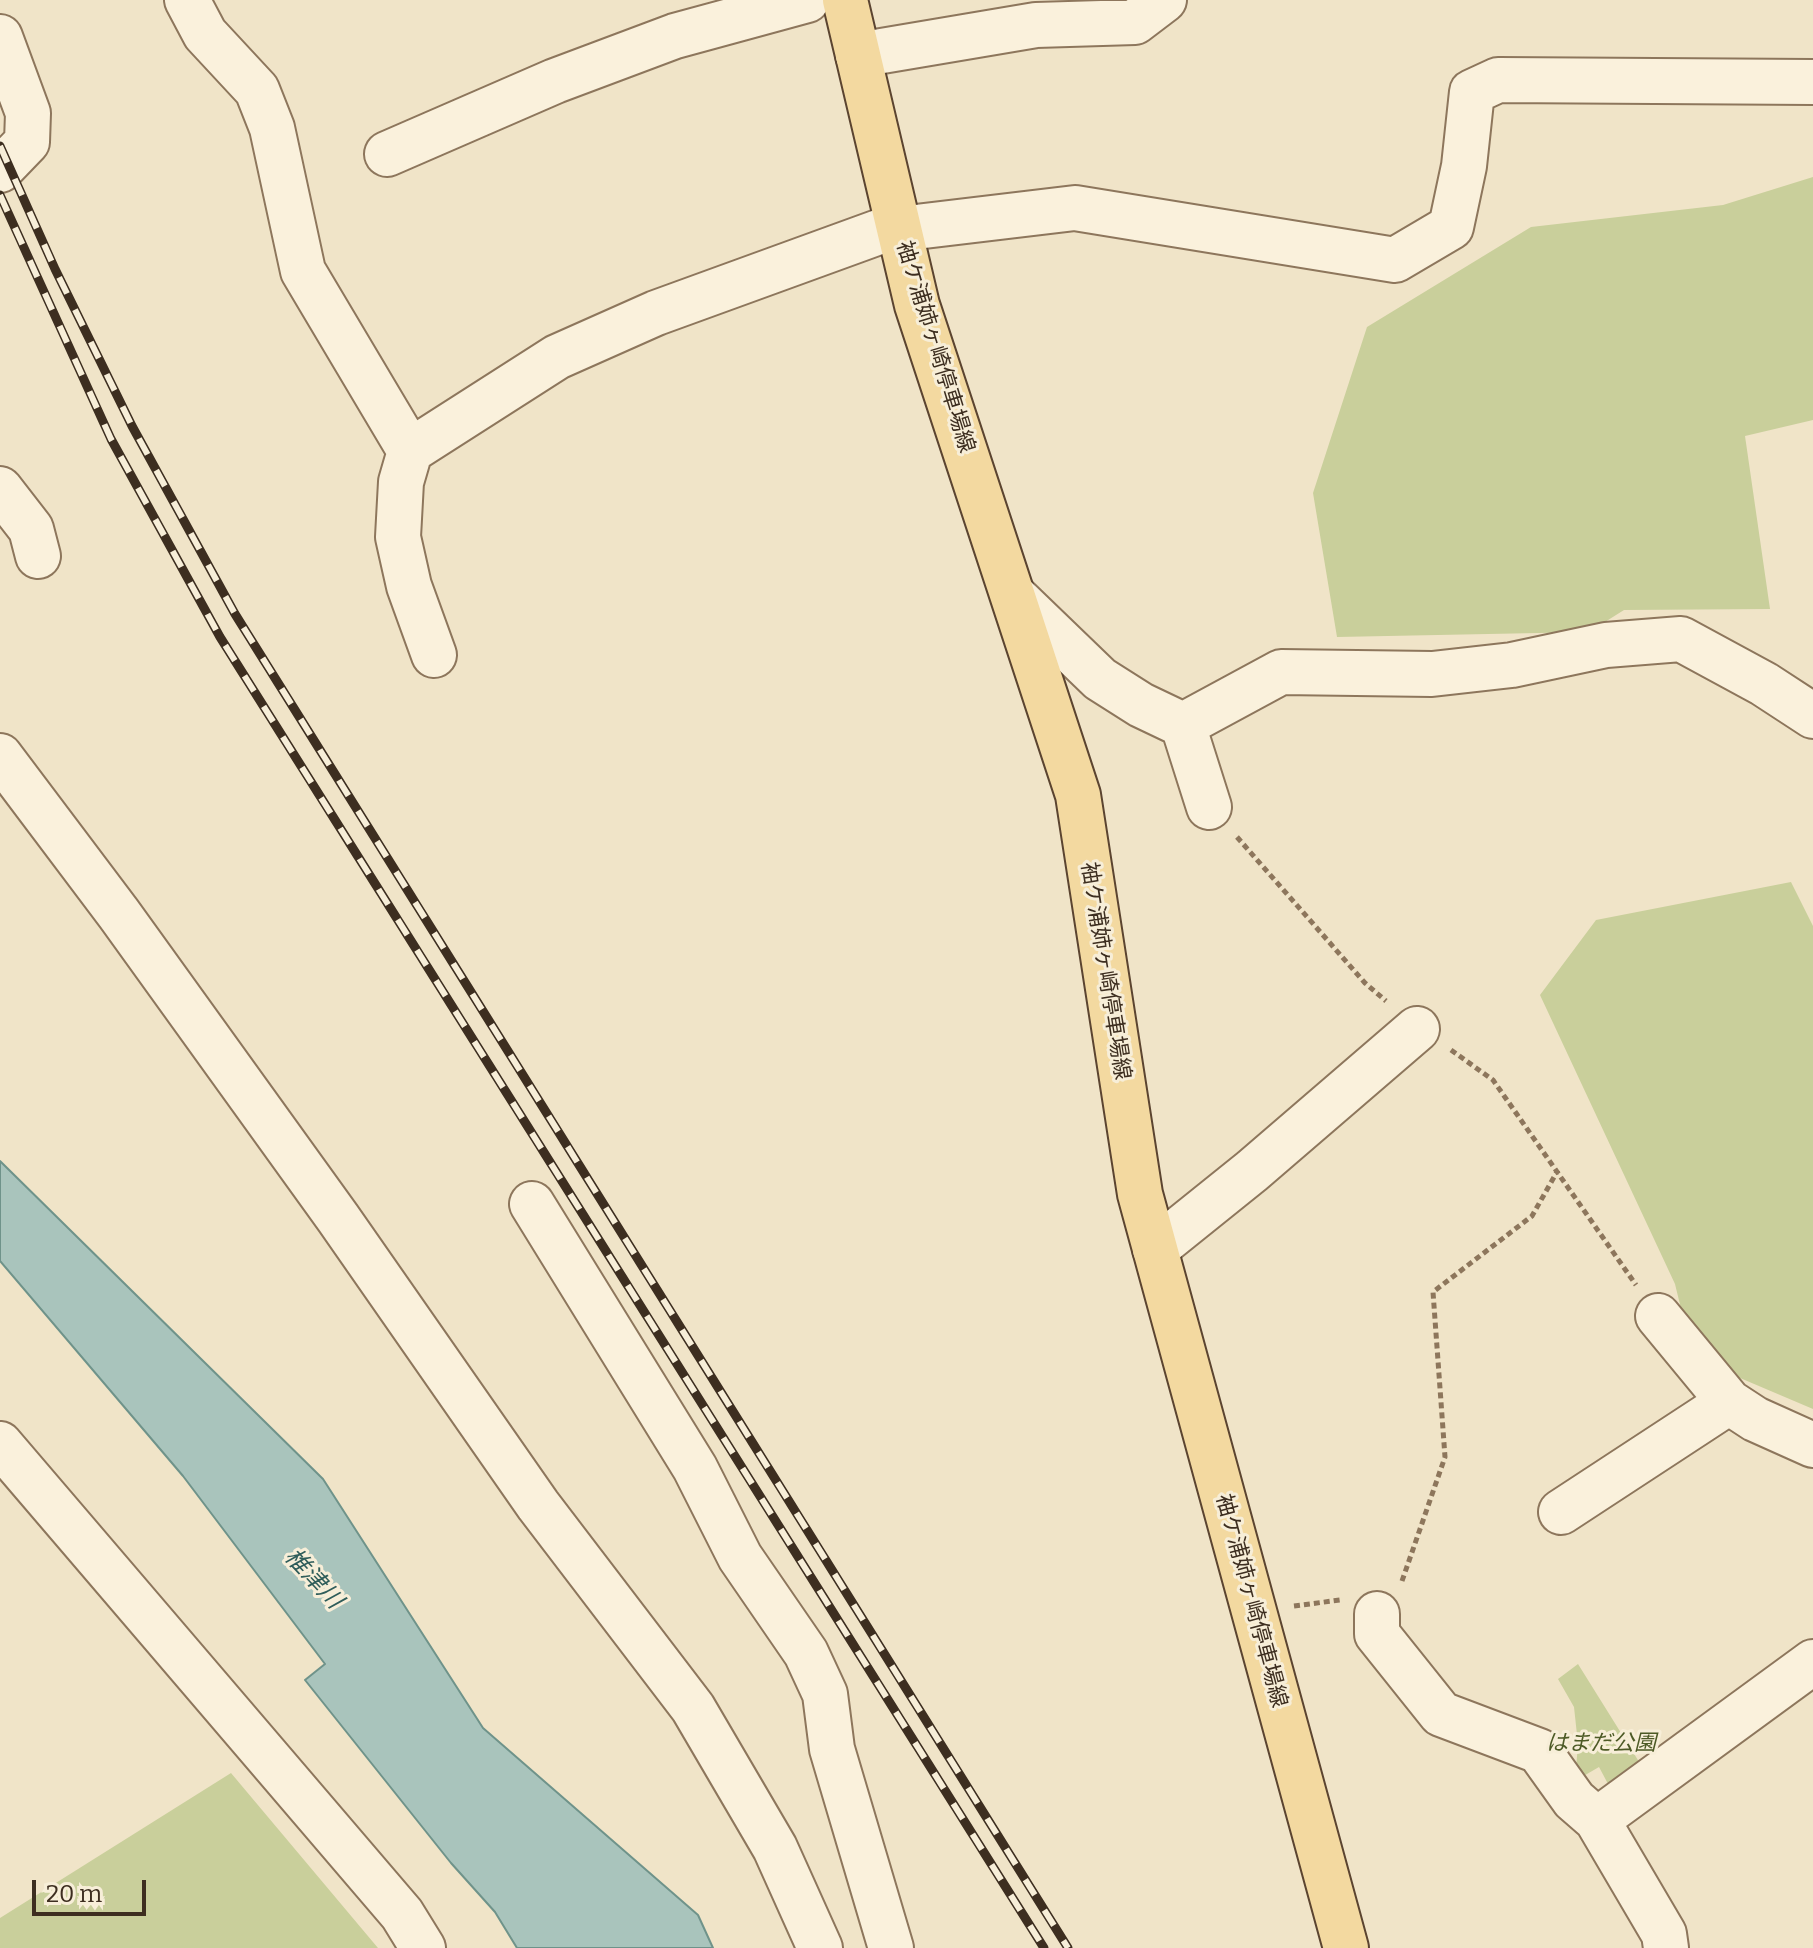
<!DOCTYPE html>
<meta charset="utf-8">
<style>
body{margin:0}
#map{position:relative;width:1813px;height:1948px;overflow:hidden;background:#f0e4c8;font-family:Bitter,serif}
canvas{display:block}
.scale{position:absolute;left:32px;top:1880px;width:114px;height:36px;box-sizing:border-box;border:4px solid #3d2e20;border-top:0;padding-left:10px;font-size:24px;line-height:28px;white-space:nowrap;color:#3d2e20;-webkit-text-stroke:6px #f7eed8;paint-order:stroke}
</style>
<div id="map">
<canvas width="1813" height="1948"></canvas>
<div class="scale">20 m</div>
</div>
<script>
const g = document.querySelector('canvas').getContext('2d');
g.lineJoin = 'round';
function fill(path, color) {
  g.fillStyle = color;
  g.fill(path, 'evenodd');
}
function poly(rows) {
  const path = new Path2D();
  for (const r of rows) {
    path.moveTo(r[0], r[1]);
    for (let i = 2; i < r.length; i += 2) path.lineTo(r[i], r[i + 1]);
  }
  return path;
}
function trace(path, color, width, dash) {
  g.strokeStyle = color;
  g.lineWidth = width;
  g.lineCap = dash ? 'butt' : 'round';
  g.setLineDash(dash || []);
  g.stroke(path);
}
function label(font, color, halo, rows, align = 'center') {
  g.font = font + ' Bitter,"Noto Sans JP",serif';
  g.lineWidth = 6;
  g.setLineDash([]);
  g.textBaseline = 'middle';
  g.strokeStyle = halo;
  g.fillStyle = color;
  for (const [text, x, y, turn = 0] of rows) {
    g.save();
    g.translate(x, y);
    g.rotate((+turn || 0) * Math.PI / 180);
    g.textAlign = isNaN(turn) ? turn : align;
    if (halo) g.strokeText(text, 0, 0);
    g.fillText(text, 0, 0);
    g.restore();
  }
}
fill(poly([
 [1813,177,1813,420,1745,436,1770,609,1624,610,1589,632,1337,637,1313,493,1367,327,1531,227,1723,205],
 [1791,882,1813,926,1813,1409,1693,1358,1675,1284,1540,995,1596,920],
 [1578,1664,1646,1773,1615,1797,1599,1767,1575,1781,1578,1744,1574,1707,1558,1679],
 [231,1773,378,1948,0,1948,0,1918]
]), '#c9cf9b');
const water = poly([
 [0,1161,323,1479,483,1728,698,1915,713,1948,517,1948,495,1912,451,1863,305,1680,325,1664,183,1476,0,1261,0,1161]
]);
fill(water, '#a9c4bc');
trace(water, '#6f938a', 2);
const minor = poly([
 [187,0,205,34,257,90,272,128,303,271,410,451],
 [0,37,28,113,27,142,0,170],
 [858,55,1036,25,1135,22,1164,0],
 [387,154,555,81,675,36,807,0],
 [899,229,1075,208,1395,260,1451,227,1464,166,1472,92,1498,80,1813,82],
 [0,489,31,529,38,556],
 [1016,598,1100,679,1141,705,1183,725,1281,672,1432,674,1512,665,1606,645,1681,639,1764,684,1813,716],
 [434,655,409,586,398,537,401,482,410,451,557,357,656,313,898,225],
 [1183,725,1209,807],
 [0,756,119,914,338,1218,538,1505,693,1708,775,1848,820,1948],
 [532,1204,695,1468,740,1557,806,1653,825,1694,832,1749,891,1948],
 [1155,1249,1252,1171,1417,1029],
 [1658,1316,1729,1402,1755,1419,1813,1445],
 [0,1444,402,1914,423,1948],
 [1561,1512,1729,1402],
 [1377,1614,1377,1634,1441,1714,1539,1751,1574,1800,1597,1820],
 [1666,1948,1664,1934,1597,1820,1813,1662]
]);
const major = poly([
 [845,0,917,305,1078,795,1140,1194,1346,1948]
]);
trace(minor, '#8d765c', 48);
trace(major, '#5b4430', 48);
trace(poly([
 [1237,837,1365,983,1386,1001],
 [1451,1050,1493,1080,1636,1285],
 [1402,1581,1445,1457,1433,1292,1532,1216,1558,1170],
 [1294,1606,1340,1600]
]), '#8d765c', 5, [6, 4]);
trace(minor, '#faf1dc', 44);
trace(major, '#f3d9a0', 44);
const rail = poly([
 [0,146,55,269,132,426,235,614,1068,1948],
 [0,195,111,439,220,637,1044,1948]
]);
trace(rail, '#3d2e20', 9);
trace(rail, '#f7eed8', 6, [18]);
label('22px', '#3d2e20', '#f7eed8', [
 ["袖ケ浦姉ヶ崎停車場線",935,347,73],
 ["袖ケ浦姉ヶ崎停車場線",1105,971,81],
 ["袖ケ浦姉ヶ崎停車場線",1251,1601,75]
]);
label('italic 22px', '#4d5a26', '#f7eed8', [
 ["はまだ公園",1601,1744]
]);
label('italic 24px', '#2f5d5a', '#f7eed8', [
 ["椎津川",313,1579,47]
]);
</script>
